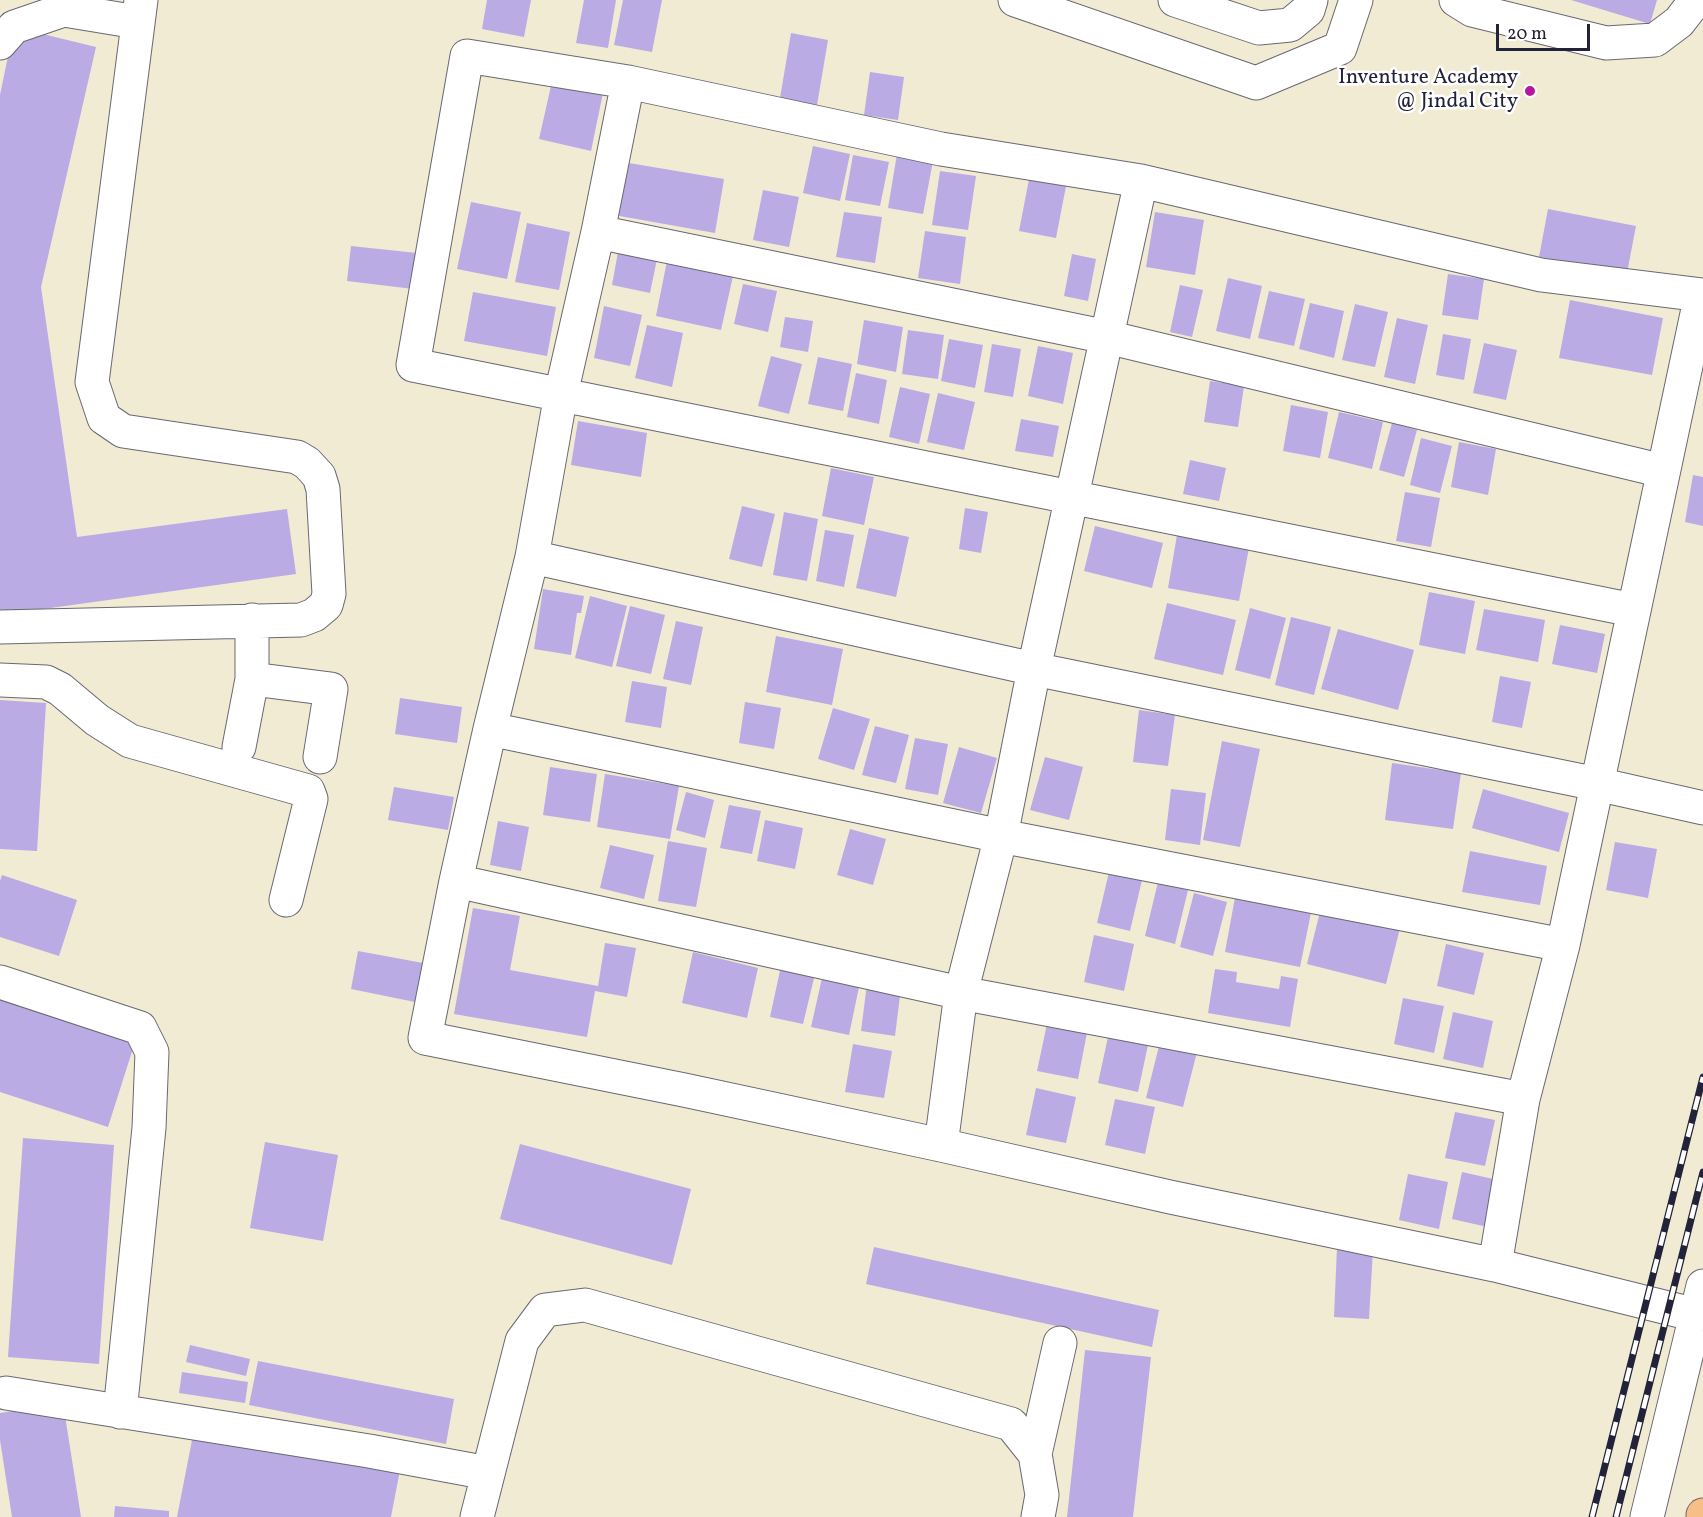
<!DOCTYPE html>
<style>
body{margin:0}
#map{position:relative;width:1703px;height:1517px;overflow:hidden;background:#f1ebd3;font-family:Vollkorn,serif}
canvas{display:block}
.scale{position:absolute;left:1496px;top:24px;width:94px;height:27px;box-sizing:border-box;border:3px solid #22223b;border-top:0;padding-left:8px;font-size:18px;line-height:21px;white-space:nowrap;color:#22223b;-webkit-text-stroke:4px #fff;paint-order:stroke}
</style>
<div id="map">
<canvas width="1703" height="1517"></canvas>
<div class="scale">20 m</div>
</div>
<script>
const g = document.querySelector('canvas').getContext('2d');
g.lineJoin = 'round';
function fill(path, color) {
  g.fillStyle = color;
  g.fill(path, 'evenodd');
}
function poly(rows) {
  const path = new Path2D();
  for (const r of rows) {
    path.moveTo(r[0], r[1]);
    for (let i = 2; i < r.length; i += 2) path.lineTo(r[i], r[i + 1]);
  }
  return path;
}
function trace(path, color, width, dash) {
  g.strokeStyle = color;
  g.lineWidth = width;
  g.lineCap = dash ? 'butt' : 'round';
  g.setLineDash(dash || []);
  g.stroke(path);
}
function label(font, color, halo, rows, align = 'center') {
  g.font = font + ' Vollkorn,serif';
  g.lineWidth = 5;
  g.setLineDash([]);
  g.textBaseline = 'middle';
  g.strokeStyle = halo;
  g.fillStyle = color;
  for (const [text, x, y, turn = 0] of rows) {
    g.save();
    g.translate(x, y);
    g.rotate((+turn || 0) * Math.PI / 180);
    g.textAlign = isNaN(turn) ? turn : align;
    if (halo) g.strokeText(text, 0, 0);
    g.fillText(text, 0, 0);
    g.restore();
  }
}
fill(poly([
 [487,0,531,0,524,37,482,29],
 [584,0,616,0,608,48,576,43],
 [623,0,662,0,652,52,614,45],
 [1571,0,1657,0,1650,24],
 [14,27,96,47,41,287,77,537,287,509,296,574,0,615,0,95],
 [791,33,828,40,817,105,780,98],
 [870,72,904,77,898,120,864,115],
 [553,77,604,88,591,151,539,139],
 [813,146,850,154,840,201,803,193],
 [897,154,933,161,923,214,888,208],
 [853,155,889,162,880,206,845,200],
 [623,162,724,179,715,233,614,215],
 [940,171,976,176,968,230,932,225],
 [1030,174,1067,181,1056,238,1019,231],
 [763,190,799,197,789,247,753,240],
 [471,202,521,212,507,279,457,269],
 [1548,209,1636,226,1627,273,1539,257],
 [844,212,882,217,875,263,836,257],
 [1155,212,1204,220,1195,275,1146,267],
 [527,223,570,232,559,290,515,282],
 [925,231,966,237,960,284,918,278],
 [351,246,417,253,413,289,347,281],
 [618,252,657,259,650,293,612,285],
 [1072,254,1096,259,1088,301,1064,296],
 [667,261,733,276,721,330,656,316],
 [1448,274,1484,279,1478,320,1442,315],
 [1228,278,1262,286,1250,339,1216,331],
 [743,284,777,291,768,332,734,324],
 [1180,285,1203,290,1192,337,1170,332],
 [1269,291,1305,299,1294,346,1258,338],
 [473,292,556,307,547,356,464,341],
 [1570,300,1663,318,1652,375,1559,358],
 [1310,303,1344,311,1334,358,1299,349],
 [1355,304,1388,312,1375,367,1342,360],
 [604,306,642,315,630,366,594,358],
 [785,317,813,321,808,352,780,347],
 [1397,318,1428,325,1415,384,1384,377],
 [864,320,903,327,896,372,857,364],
 [647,325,683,333,672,387,635,378],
 [908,330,944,335,938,379,902,374],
 [1443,334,1471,339,1464,380,1436,375],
 [949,339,983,345,975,388,941,381],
 [1484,343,1517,350,1506,400,1473,393],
 [992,344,1021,349,1013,397,984,392],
 [1038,346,1073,353,1063,404,1028,396],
 [771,356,802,364,789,414,758,406],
 [818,357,852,364,843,411,808,404],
 [856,373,887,380,879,424,847,417],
 [1210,381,1244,386,1238,427,1204,422],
 [900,387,930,394,919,444,889,437],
 [938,393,975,402,964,450,927,442],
 [1291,405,1328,412,1320,458,1283,451],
 [1339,412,1383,422,1372,469,1328,458],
 [1021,419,1059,426,1053,457,1015,451],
 [578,421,647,433,641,477,571,465],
 [1392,423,1417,430,1404,477,1379,470],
 [1421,438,1452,446,1440,493,1410,485],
 [1459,442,1496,449,1488,495,1451,487],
 [1190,460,1226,468,1219,501,1183,494],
 [831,468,874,477,864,525,822,516],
 [1693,475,1703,477,1703,526,1685,522],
 [1405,492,1440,498,1431,547,1396,541],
 [742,506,775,514,762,567,729,559],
 [965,508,988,512,981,553,959,549],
 [784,512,818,519,807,581,773,575],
 [1095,526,1163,543,1152,588,1084,571],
 [869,528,909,537,896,597,856,588],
 [825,530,854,535,844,587,816,581],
 [1177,535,1249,548,1239,601,1168,588],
 [543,589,584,596,581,613,577,613,571,655,534,649],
 [1429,592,1475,601,1465,654,1419,645],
 [590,596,627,606,612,667,575,658],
 [1167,603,1236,620,1223,675,1154,659],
 [630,606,665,615,651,674,616,666],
 [1250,608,1286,618,1270,679,1235,670],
 [1484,609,1545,620,1538,662,1476,650],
 [1291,617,1331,627,1314,695,1275,685],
 [676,621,703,627,691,685,663,679],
 [1560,625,1605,634,1597,673,1552,664],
 [1338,629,1414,650,1398,710,1321,689],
 [776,636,843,649,832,705,766,692],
 [1500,676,1531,682,1522,728,1492,722],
 [632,681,667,687,661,728,625,722],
 [400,698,462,707,457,743,395,734],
 [0,700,46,703,37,851,0,849],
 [745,702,781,708,774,749,739,743],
 [833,708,870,719,854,770,818,759],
 [1139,710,1175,715,1168,766,1133,762],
 [875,726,909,735,896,783,862,775],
 [915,738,948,744,938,795,905,789],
 [1222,741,1260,749,1240,847,1203,840],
 [959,747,997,758,981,813,943,803],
 [1045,757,1083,767,1069,820,1030,810],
 [1392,763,1461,773,1453,829,1385,820],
 [550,767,597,774,590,822,543,815],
 [605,774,679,786,670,839,597,827],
 [394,787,454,797,448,830,388,820],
 [1171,789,1206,793,1200,845,1165,840],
 [1483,789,1569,813,1559,852,1472,828],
 [686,792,714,800,705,838,676,830],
 [729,805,761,811,752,854,720,848],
 [765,820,803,828,795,869,757,861],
 [498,821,529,827,521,871,490,865],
 [850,829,886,839,873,885,837,875],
 [668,841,707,848,696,907,658,901],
 [1615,842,1657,849,1648,898,1606,890],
 [610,845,654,855,644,899,600,888],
 [1470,851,1547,866,1540,905,1462,892],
 [1109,872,1142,880,1130,931,1097,923],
 [2,875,77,900,59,956,0,937,0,881],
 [1158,882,1188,890,1175,944,1145,936],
 [1236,892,1312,908,1300,967,1225,952],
 [1194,893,1227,902,1213,956,1180,947],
 [473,908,520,916,510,970,598,986,605,943,636,948,627,997,595,991,587,1037,454,1014],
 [1321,908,1400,928,1386,984,1307,964],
 [1094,935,1134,944,1124,991,1084,982],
 [1446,944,1484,953,1474,995,1437,986],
 [358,951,423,963,415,1002,351,989],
 [693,952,758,968,747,1018,682,1003],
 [781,966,815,974,803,1024,770,1017],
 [1215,969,1237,972,1236,982,1279,989,1281,976,1298,979,1290,1027,1208,1013],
 [822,978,859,987,849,1035,811,1027],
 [867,984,901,988,895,1036,861,1031],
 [0,994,136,1039,108,1127,0,1092],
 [1403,998,1444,1006,1434,1053,1394,1044],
 [1453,1012,1493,1021,1483,1068,1443,1059],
 [1047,1024,1087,1033,1078,1079,1037,1071],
 [1108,1037,1148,1045,1138,1092,1098,1083],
 [1160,1042,1197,1052,1183,1107,1146,1098],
 [853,1044,892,1051,884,1098,845,1092],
 [1036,1088,1076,1097,1066,1143,1026,1135],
 [1115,1099,1155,1107,1145,1154,1105,1145],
 [1455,1112,1495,1120,1485,1166,1445,1158],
 [23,1138,114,1145,99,1364,8,1357],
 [265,1142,338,1155,323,1241,250,1228],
 [520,1144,691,1189,672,1265,500,1219],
 [1462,1172,1502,1181,1492,1228,1452,1219],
 [1408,1174,1448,1182,1439,1229,1399,1220],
 [874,1247,1159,1310,1152,1347,866,1284],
 [1337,1247,1373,1249,1369,1319,1334,1317],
 [190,1345,250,1359,246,1376,186,1362],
 [1085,1350,1151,1357,1133,1517,1067,1517],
 [258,1361,454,1399,446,1444,249,1405],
 [182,1372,248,1382,245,1403,179,1393],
 [63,1403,81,1517,12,1517,0,1440,0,1413],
 [194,1430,400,1470,391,1517,177,1517],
 [115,1506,169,1511,169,1517,114,1517]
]), '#baabe5');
const minor = poly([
 [1015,0,1256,83,1340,48,1356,0],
 [1175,0,1259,28,1290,25,1308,10,1311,0],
 [1456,0,1472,10,1606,43,1655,40,1679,22,1696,0],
 [0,43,14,27,64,10,137,22],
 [628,82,598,232,561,394,532,557,490,729,456,881,425,1038,684,1090,941,1145,1170,1197,1495,1265,1696,1315],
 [598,232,1107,337,1663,471],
 [532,557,1034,669,1597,784,1703,808],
 [0,627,301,620,314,615,326,605,329,594,323,489,319,476,307,463,297,457,123,431,104,418,92,382,141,0],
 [252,679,252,620],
 [0,680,46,682,60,689,97,720,130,741,308,791,311,799,286,900],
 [490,729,1001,836,1563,945],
 [239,747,252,679,331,689,320,757],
 [456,881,961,993,1523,1099],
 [0,982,140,1028,152,1052,149,1128,120,1412],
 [941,1145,961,993,1001,836,1034,669,1141,181],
 [1495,1265,1523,1099,1563,945,1701,295,1541,275,1141,181,941,149,628,82,467,56,413,365,1633,610],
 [6,1393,369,1451,488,1473],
 [1035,1454,1060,1343],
 [477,1517,522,1341,545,1310,585,1305,1011,1424,1035,1454,1042,1495,1038,1517],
 [1647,1517,1703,1286]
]);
const highway = poly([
 [1703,1517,1703,1515]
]);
trace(minor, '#6a6870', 35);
trace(highway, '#6a6870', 35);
trace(minor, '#fff', 33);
trace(highway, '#f7be87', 33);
const rail = poly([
 [1592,1517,1703,1077],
 [1616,1517,1703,1172]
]);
trace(rail, '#22223b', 7);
trace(rail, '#fff', 4.5, [14]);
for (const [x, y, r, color] of [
 [1530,91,6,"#b5179e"]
]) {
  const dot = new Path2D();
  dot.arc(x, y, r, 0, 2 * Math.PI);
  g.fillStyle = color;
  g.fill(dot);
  trace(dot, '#fff', 2);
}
label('21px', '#22223b', '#fff', [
 ["Inventure Academy",1518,79],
 ["@ Jindal City",1518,103]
], 'right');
</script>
